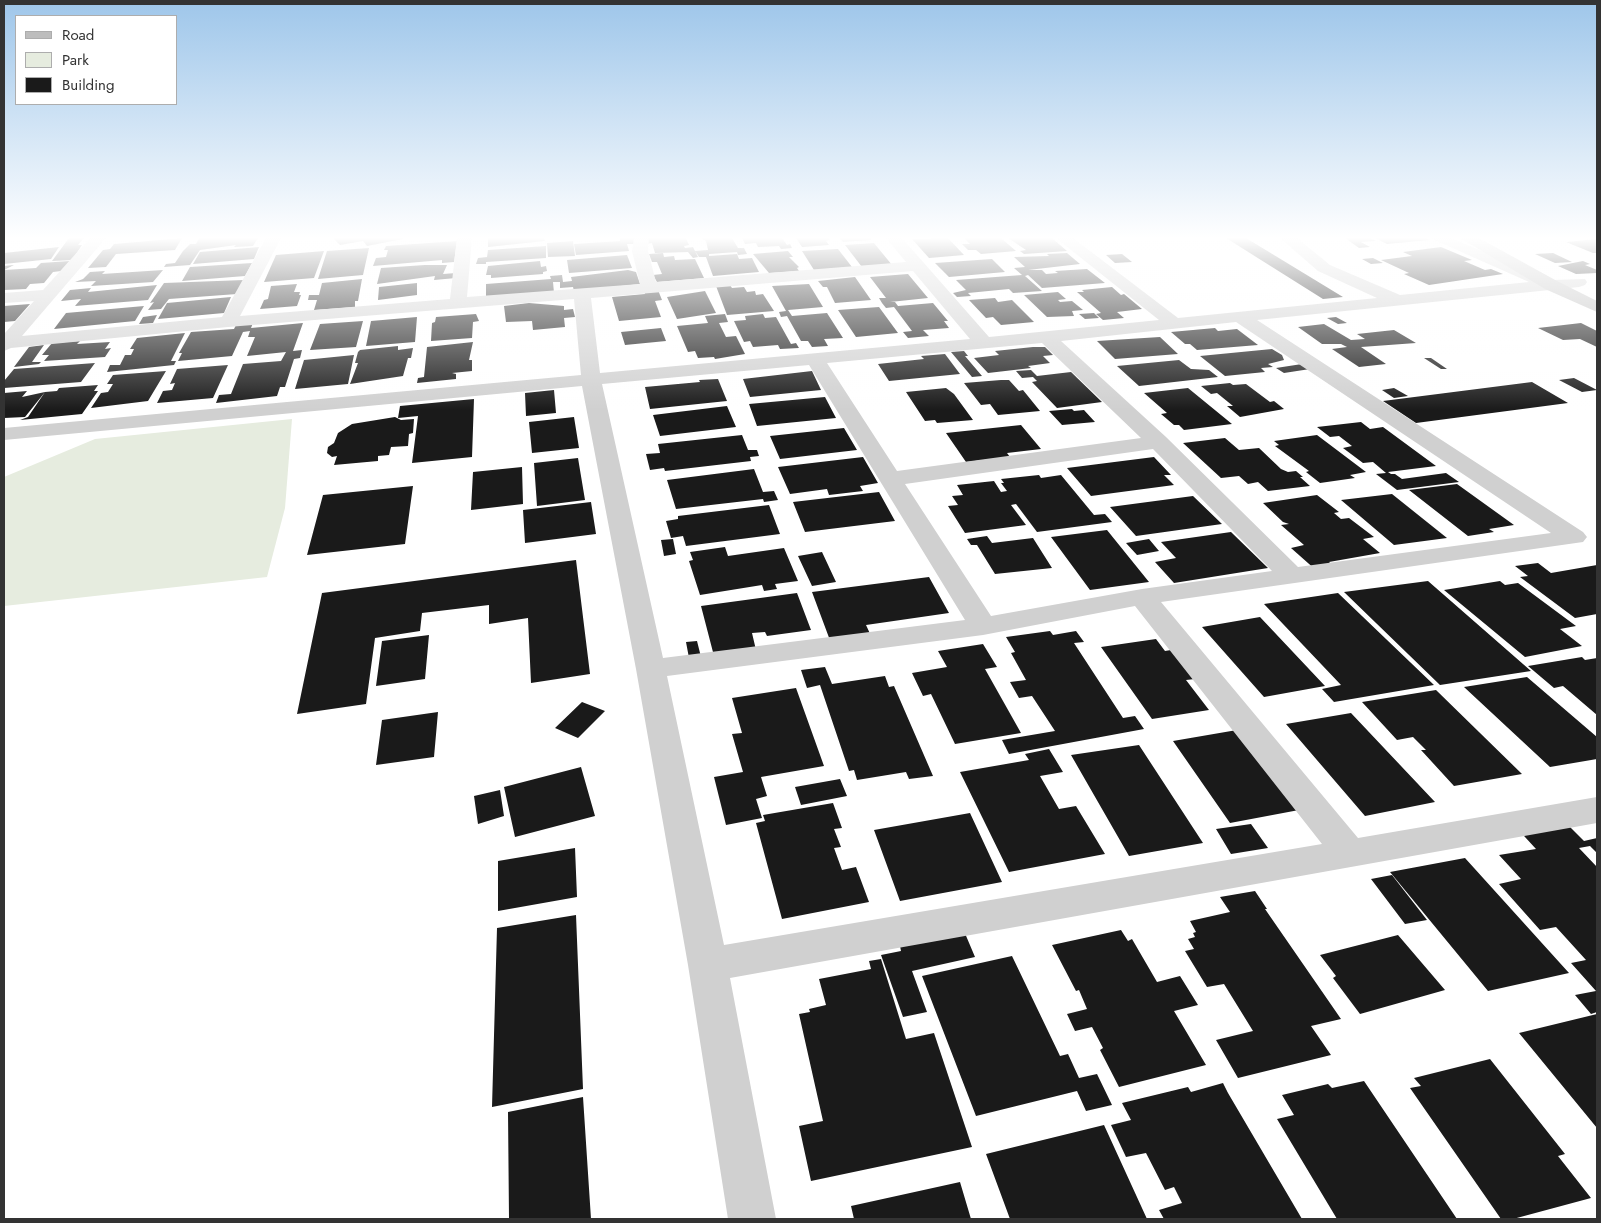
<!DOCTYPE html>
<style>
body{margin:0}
#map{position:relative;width:1601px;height:1223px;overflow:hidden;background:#fff;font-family:Jost,sans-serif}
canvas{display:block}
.frame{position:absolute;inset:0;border:5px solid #333;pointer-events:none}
.legend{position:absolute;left:15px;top:15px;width:162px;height:90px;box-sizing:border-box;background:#fff;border:1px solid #adadad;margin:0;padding:6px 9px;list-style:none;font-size:15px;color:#333}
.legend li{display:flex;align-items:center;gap:10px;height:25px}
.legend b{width:25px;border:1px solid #adadad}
</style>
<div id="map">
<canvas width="1601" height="1223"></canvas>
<div class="frame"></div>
<ul class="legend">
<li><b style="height:6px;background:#bdbdbd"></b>Road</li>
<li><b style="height:14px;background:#e6ecdf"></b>Park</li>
<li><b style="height:14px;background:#1a1a1a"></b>Building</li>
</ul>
</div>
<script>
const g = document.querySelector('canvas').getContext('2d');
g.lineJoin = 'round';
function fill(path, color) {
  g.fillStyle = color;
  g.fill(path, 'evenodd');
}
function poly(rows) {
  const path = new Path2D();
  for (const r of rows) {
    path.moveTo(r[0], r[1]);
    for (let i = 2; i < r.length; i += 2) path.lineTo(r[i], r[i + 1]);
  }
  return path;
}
fill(poly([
 [292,419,285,508,267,577,4,606,4,477,95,439]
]), '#e6ecdf');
fill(poly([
 [69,238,84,238,78,245,82,245,72,260,52,261],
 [182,238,175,250,116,254,106,267,88,268,103,250,110,249,114,244],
 [199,238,258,238,253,246,234,247,236,245,200,250,190,265,164,267,166,264,175,263,183,251,190,244,196,244],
 [333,238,403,238,403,239,367,246,363,241,340,245],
 [488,238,544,238,545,241,488,247],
 [620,238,634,238,635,244,627,244,629,251,576,255,574,244,620,241],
 [645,238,686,238,689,245,684,246,685,248,693,247,698,257,693,258,688,252,655,253,652,243,646,244],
 [701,238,732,238,738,248,744,248,747,254,738,255,737,252,709,254,709,256,737,254,739,259,752,258,759,272,713,276,706,257,699,257,695,251,708,250,706,241],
 [742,238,782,238,787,245,790,244,792,248,781,249,779,246,758,247,756,243,745,244],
 [796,238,829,238,830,240,826,241,829,245,802,247],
 [840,238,871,238,871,240,843,242],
 [948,238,964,255,929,258,912,239],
 [964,238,1001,238,1016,251,981,254,976,250,968,250,962,244,970,244],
 [1008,238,1052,238,1067,251,1024,254,1020,251,1026,250],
 [1226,238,1246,238,1343,297,1323,299],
 [1345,238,1370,238,1376,241,1361,242,1370,247,1359,248],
 [1375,238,1426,238,1430,240,1387,244],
 [1597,239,1597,253,1593,253,1566,242],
 [457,241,454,262,442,263,442,260,373,266,376,258,386,257,388,250,384,250,386,246],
 [573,241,575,256,548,257,547,243],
 [874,243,892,265,862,267,845,245],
 [546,246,546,258,486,262,486,264,476,264,478,258,487,257,488,250],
 [59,247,51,259,4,264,4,253],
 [259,247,254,259,193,264,200,252],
 [1441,247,1472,260,1464,261,1485,270,1491,269,1503,274,1429,285,1404,274,1409,273,1381,260,1412,256,1403,252],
 [369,248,363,275,318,279,327,251],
 [838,249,852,267,814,270,802,251],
 [324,251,314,278,264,282,276,255],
 [788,251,793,257,789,257,799,267,797,268,799,271,769,273,753,254],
 [663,253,664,257,674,256,675,260,695,259,704,278,657,282,653,275,662,274,657,262,652,262,649,254],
 [1067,253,1080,264,1028,270,1042,270,1046,274,1058,273,1055,271,1087,269,1105,283,1042,288,1028,275,1025,276,1042,291,1013,293,1009,289,968,293,971,296,957,297,953,293,966,290,956,280,1022,275,1014,268,1025,267,1014,257,1049,256,1047,254],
 [1553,253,1572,262,1555,263,1535,254],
 [1122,254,1132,262,1115,263,1106,255],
 [627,255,632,268,569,273,567,260],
 [1373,258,1383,263,1371,264,1362,259],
 [992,259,1005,272,949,277,935,263],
 [70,261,61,271,53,272,44,283,30,284,26,289,4,290,4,266,14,265,4,270,36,268,41,263],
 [540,261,541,267,546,266,547,271,543,272,543,274,491,278,491,275,486,275,488,266],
 [1583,261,1590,264,1585,265,1597,270,1597,273,1576,274,1558,266],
 [252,263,245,276,182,281,190,267],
 [425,265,447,265,443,274,456,273,456,278,434,280,435,276,377,284,381,268],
 [163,270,153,282,91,286,96,281,75,282,83,279,90,272,105,271,102,274],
 [628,270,636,272,640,284,574,291,573,287,560,288,560,282,553,282,554,293,486,298,486,284,551,279,550,276,562,275,563,282,572,281,571,277],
 [908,274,928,298,890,302,895,302,898,306,933,303,948,321,944,321,949,328,923,330,929,336,908,338,903,332,912,331,894,307,886,308,882,303,879,298,886,298,870,277],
 [855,277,871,300,835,303,827,287,823,287,818,281],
 [362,279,358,301,355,301,355,307,314,310,317,300,308,300,309,295,319,295,322,283],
 [244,280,237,294,169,299,161,309,148,310,154,302,150,303,164,283],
 [417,283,417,295,378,300,379,287],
 [297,284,294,292,300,292,299,295,301,295,297,306,260,309,264,300,268,299,271,286],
 [809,284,823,307,788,310,792,316,827,313,843,338,824,339,828,346,812,347,808,341,801,341,787,316,781,317,779,312,786,311,772,286],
 [157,285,148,300,75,306,81,299,61,301,70,290,91,288,88,292],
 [730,285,732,288,744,287,747,292,755,291,756,295,763,294,774,311,727,315,716,286],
 [1112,287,1121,295,1124,294,1142,309,1117,312,1124,318,1103,320,1096,314,1101,313,1077,292,1084,292,1082,290],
 [658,290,662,300,655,301,661,317,619,321,612,297,645,294,644,291],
 [705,291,716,313,677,319,667,297],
 [1058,292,1066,299,1058,300,1060,302,1072,301,1083,310,1072,311,1074,316,1047,317,1024,295],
 [231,297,224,313,158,319,167,303],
 [995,298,998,302,1012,300,1034,322,1001,325,993,317,986,318,969,300],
 [529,303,564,306,564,310,573,309,575,317,564,318,565,327,533,330,532,321,506,322,504,306],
 [30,304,15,321,4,322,4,306],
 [144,306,135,321,54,329,66,313],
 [879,307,898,333,856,337,838,310],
 [1094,313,1099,318,1085,319,1079,314],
 [476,314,479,321,473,322,472,338,431,341,432,323,435,322,436,317],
 [725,314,728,322,719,323,726,337,736,336,745,354,715,359,714,357,698,358,695,351,688,352,677,326,708,323,705,316],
 [763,314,765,318,776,317,791,344,796,343,799,348,780,349,778,345,753,347,750,341,744,342,734,321,746,320,745,316],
 [157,315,153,323,139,324,143,317],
 [417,317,415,342,366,346,371,321],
 [1336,317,1347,323,1338,324,1327,318],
 [363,321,356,347,310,350,320,324],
 [253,323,251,328,303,323,293,351,302,350,300,358,294,359,285,387,280,387,277,396,216,403,219,395,231,394,243,364,281,361,286,352,247,356,255,337,248,337,250,331,243,332,232,356,178,361,182,353,179,353,191,332,234,329,236,325],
 [1581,323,1597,331,1597,347,1580,339,1563,340,1538,328],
 [1324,324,1351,340,1365,339,1357,334,1394,330,1416,343,1361,347,1386,364,1359,367,1332,349,1347,347,1341,344,1322,344,1298,327],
 [661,328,666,341,625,345,621,332],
 [1215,328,1218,331,1237,329,1258,345,1197,350,1190,344,1185,344,1171,332],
 [185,333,171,361,176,361,174,365,107,372,110,365,120,365,125,355,131,355,134,349,130,349,137,338],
 [1160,337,1178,354,1115,359,1097,341],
 [80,341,77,344,110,342,105,349,111,348,105,357,44,361,49,355,42,355,52,343],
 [473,342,469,360,472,360,472,371,452,373,456,374,456,379,417,383,418,378,424,377,427,347],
 [44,345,32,362,41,362,39,364,14,367,29,347],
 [398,346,398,350,413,348,411,358,408,358,403,376,350,384,358,363,355,363,358,352,360,350],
 [1033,347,1045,347,1053,355,1043,356,1050,363,1028,366,1031,368,988,373,974,358,999,355,995,351],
 [1272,349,1282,355,1284,360,1268,364,1273,367,1261,368,1265,372,1225,376,1200,356],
 [964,351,968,356,965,356,982,376,972,377,951,352],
 [945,354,960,374,889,381,878,364,924,359,921,356],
 [354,355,348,384,295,389,304,360],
 [1424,358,1431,358,1447,369,1441,369],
 [1179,360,1191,369,1209,370,1218,377,1139,386,1117,366],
 [95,363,81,382,4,388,4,381,14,369],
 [1302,364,1310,369,1284,373,1276,368],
 [228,365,213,398,157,403,163,391,172,390,175,383,170,384,177,369],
 [1031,370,1037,376,1071,372,1102,402,1057,408,1032,382,1037,381,1033,377,1022,378,1016,371],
 [166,371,148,401,91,408,101,393,108,392,113,384,107,384,113,375],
 [812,371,821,390,750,397,743,379],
 [1574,378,1597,390,1582,392,1559,380],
 [718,379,727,401,650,409,645,387,700,382,699,380],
 [1001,380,1009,380,1019,391,1023,390,1040,411,998,415,990,404,981,405,964,383],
 [1532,382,1568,403,1416,423,1383,401],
 [1230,383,1233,385,1246,384,1270,402,1274,401,1284,409,1240,417,1227,406,1233,406,1217,393,1211,394,1201,386],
 [98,385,94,391,98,391,82,414,20,420,28,417,45,392,57,391,59,388],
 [946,388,954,394,973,420,937,423,935,420,925,421,906,392],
 [1188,388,1232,424,1184,430,1179,425,1174,425,1161,414,1167,413,1144,393],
 [1394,388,1408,396,1394,398,1382,390],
 [554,390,556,413,526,416,525,393],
 [27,391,22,397,45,392,25,417,4,418,4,393],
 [825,397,836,418,757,426,749,404],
 [474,399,472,457,412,463,418,416,398,418,400,406],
 [727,406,736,427,660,436,653,415],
 [1072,409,1074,411,1084,410,1095,422,1062,425,1049,411],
 [395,417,401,420,414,419,413,433,409,434,408,446,391,447,389,455,378,456,378,461,334,465,337,456,332,457,327,453,328,447,334,443,338,433,352,424],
 [574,417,579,448,532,453,529,422],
 [1361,422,1370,429,1383,427,1436,466,1388,472,1391,474,1395,474,1402,479,1446,473,1459,482,1397,490,1376,474,1386,473,1373,462,1363,463,1343,448,1352,446,1339,436,1330,437,1317,427],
 [1021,425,1041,449,1007,453,1010,457,966,462,946,433],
 [844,428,857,450,780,459,770,436],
 [742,435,748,450,757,450,759,456,750,457,751,461,665,471,664,468,650,470,646,454,660,453,658,444],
 [1317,435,1366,472,1350,475,1355,478,1320,483,1306,472,1309,471,1275,446,1279,445,1274,441],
 [1225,438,1239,450,1259,448,1281,469,1288,472,1296,471,1303,477,1300,477,1310,486,1268,491,1258,482,1248,484,1239,476,1221,478,1183,443],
 [863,457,878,483,860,486,863,491,829,495,827,489,790,494,778,467],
 [1154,457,1171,475,1164,475,1174,485,1091,496,1067,468],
 [578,458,585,500,537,506,534,463],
 [522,467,523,504,471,510,473,472],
 [754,469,763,492,774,491,778,500,764,502,763,499,676,509,667,480],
 [1039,475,1041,478,1061,475,1094,515,1105,514,1112,522,1037,532,1016,504,1011,505,1026,525,965,533,948,506,958,505,952,496,963,495,957,485,994,481,1001,492,1007,491,1001,483,1004,483,1001,479],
 [1457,484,1514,525,1489,529,1494,532,1468,536,1409,490],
 [413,486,405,544,307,555,323,495],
 [879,492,895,521,805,532,793,502],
 [1392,494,1447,538,1394,545,1341,500],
 [1317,495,1339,512,1334,513,1341,519,1349,518,1374,537,1363,539,1380,553,1329,562,1336,568,1317,571,1291,548,1304,545,1281,525,1289,524,1283,522,1263,503],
 [1193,496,1222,524,1136,536,1110,507],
 [591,502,596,534,525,543,523,510],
 [769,505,780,534,686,546,683,536,671,538,666,521,678,519,678,516],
 [1107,530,1149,582,1090,590,1051,537],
 [1231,532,1268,568,1174,583,1155,562,1176,558,1161,542],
 [987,536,992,543,1033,538,1052,568,995,574,977,545,971,545,967,539],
 [673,539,676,554,664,556,661,540],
 [1149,539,1159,551,1137,555,1126,543],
 [725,547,728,556,784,548,798,581,775,584,777,589,764,591,762,585,700,595,689,561,693,560,690,552],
 [822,552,836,582,812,586,798,556],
 [576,560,590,674,531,683,528,618,489,624,489,605,422,613,420,631,375,638,366,704,297,714,322,593],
 [1538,563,1551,573,1597,565,1597,614,1575,618,1520,577,1528,576,1515,566],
 [929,577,949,613,866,625,872,638,831,643,812,592],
 [1428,581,1531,671,1440,685,1344,592],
 [1500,581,1505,585,1518,583,1576,626,1560,629,1582,646,1525,657,1444,590],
 [797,593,811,630,767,636,765,632,752,633,756,650,714,656,701,606],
 [1338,593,1434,685,1334,702,1322,689,1341,685,1264,604],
 [1260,617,1325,686,1264,697,1202,627],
 [1050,631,1053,635,1076,631,1084,642,1074,643,1123,718,1135,716,1144,729,1009,754,1002,740,1055,731,1032,696,1019,698,1010,682,1026,680,1011,653,1015,652,1006,637],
 [429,635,425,679,376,686,382,641],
 [1156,639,1165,651,1171,650,1195,679,1186,680,1209,710,1152,719,1101,647],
 [697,641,701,657,689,658,686,642],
 [983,644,997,667,985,669,1021,733,955,744,931,694,923,696,912,673,947,667,938,651],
 [1582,657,1585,660,1597,658,1597,715,1563,686,1554,688,1528,666],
 [825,667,832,684,885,676,889,687,894,686,933,776,909,779,906,772,857,780,854,770,849,771,820,685,807,688,801,670],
 [1527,677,1597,737,1597,759,1550,767,1464,687],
 [796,688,824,766,761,777,767,796,756,799,762,818,726,825,714,777,743,772,732,734,742,733,732,698],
 [1436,690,1522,774,1454,786,1421,750,1426,750,1413,737,1397,740,1362,702],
 [582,702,605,711,578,738,555,728],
 [438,712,434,757,376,765,382,720],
 [1351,713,1435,802,1365,816,1286,724],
 [1237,730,1299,810,1230,823,1173,741],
 [1139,745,1203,843,1129,856,1071,755],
 [1049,749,1063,772,1040,776,1059,809,1076,806,1105,854,1009,872,960,772,1029,760,1025,754],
 [581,767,595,816,515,837,504,787],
 [840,779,847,796,801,805,795,787],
 [500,790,504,816,478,824,474,796],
 [833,803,842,828,834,829,841,847,834,848,842,870,856,867,869,902,782,919,756,823,765,821,763,815],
 [970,813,1002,882,900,901,874,830],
 [1560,817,1584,841,1597,838,1597,853,1590,846,1579,848,1597,867,1597,1012,1591,1014,1575,995,1596,991,1571,963,1586,960,1556,927,1540,930,1499,884,1521,879,1499,855,1536,849,1514,825],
 [1251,824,1268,848,1231,854,1216,829],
 [575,848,577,897,498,911,498,861],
 [1465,858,1569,973,1488,991,1390,872],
 [1392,875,1427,920,1405,924,1371,879],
 [1255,891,1267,909,1265,909,1341,1019,1311,1026,1331,1055,1238,1078,1216,1040,1253,1031,1224,984,1207,987,1185,951,1194,949,1188,939,1195,937,1193,933,1196,932,1190,921,1230,912,1220,897],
 [576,915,583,1089,492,1107,497,928],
 [1121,930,1128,941,1132,939,1157,982,1180,976,1198,1005,1174,1011,1206,1065,1119,1087,1100,1050,1103,1048,1092,1027,1075,1031,1067,1014,1087,1009,1079,990,1076,991,1052,945],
 [964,931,975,957,912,971,927,1012,903,1017,881,955,901,951,900,946],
 [1398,935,1445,990,1360,1014,1333,978,1336,976,1320,955],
 [1012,956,1060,1056,1068,1054,1079,1078,1097,1074,1112,1105,1086,1111,1077,1091,976,1116,922,976],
 [881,959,906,1039,934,1033,972,1147,811,1181,799,1126,823,1121,799,1014,810,1012,809,1009,826,1005,819,979,871,969,869,961],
 [1597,1014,1597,1128,1519,1033],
 [1490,1059,1565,1154,1558,1156,1591,1198,1513,1219,1501,1219,1410,1088,1421,1086,1414,1078],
 [1364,1081,1457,1219,1337,1219,1277,1119,1294,1115,1282,1095,1328,1084,1332,1088],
 [1223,1083,1228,1093,1302,1219,1164,1219,1159,1210,1182,1203,1174,1187,1165,1190,1146,1153,1126,1157,1111,1125,1131,1120,1122,1103,1188,1087,1191,1092],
 [583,1097,591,1219,509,1219,508,1112],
 [1104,1125,1147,1219,1010,1219,986,1154],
 [960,1182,971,1219,854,1219,851,1206]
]), '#1a1a1a');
fill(poly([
 [90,238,106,238,22,336,222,317,266,238,281,238,240,316,450,299,457,238,472,238,467,297,640,284,632,251,634,238,649,238,648,251,656,282,906,262,886,238,902,238,989,337,1159,320,1056,238,1073,238,1178,318,1377,298,1318,271,1280,238,1297,238,1330,265,1400,295,1529,282,1430,238,1451,238,1551,280,1585,279,1587,282,1585,285,1579,287,1257,320,1583,532,1587,537,1583,542,1161,602,1358,838,1597,797,1597,823,730,978,776,1219,728,1219,688,965,636,669,582,386,4,440,4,428,581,375,574,299,228,327,11,348,4,351,4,334,34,301,4,303,4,293,43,290,90,238],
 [913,271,970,339,600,373,591,298,913,271],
 [1236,322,1551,533,1298,567,1166,437,1061,341,1236,322],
 [1042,343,1141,438,897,471,827,363,1042,343],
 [809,365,965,620,663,658,602,384,809,365],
 [1153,449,1272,571,1142,589,991,616,905,484,1153,449],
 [1135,606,1322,844,724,945,667,676,983,635,1135,606]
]), '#d0d0d0');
fill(poly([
 [1460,238,1479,238,1557,281,1597,301,1597,312,1545,289,1460,238]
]), '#bdbdbd');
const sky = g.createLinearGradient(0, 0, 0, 410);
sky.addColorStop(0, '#9ec6ea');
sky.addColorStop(0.58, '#fff');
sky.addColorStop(1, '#ffffff00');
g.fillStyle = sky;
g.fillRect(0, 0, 1601, 410);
</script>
